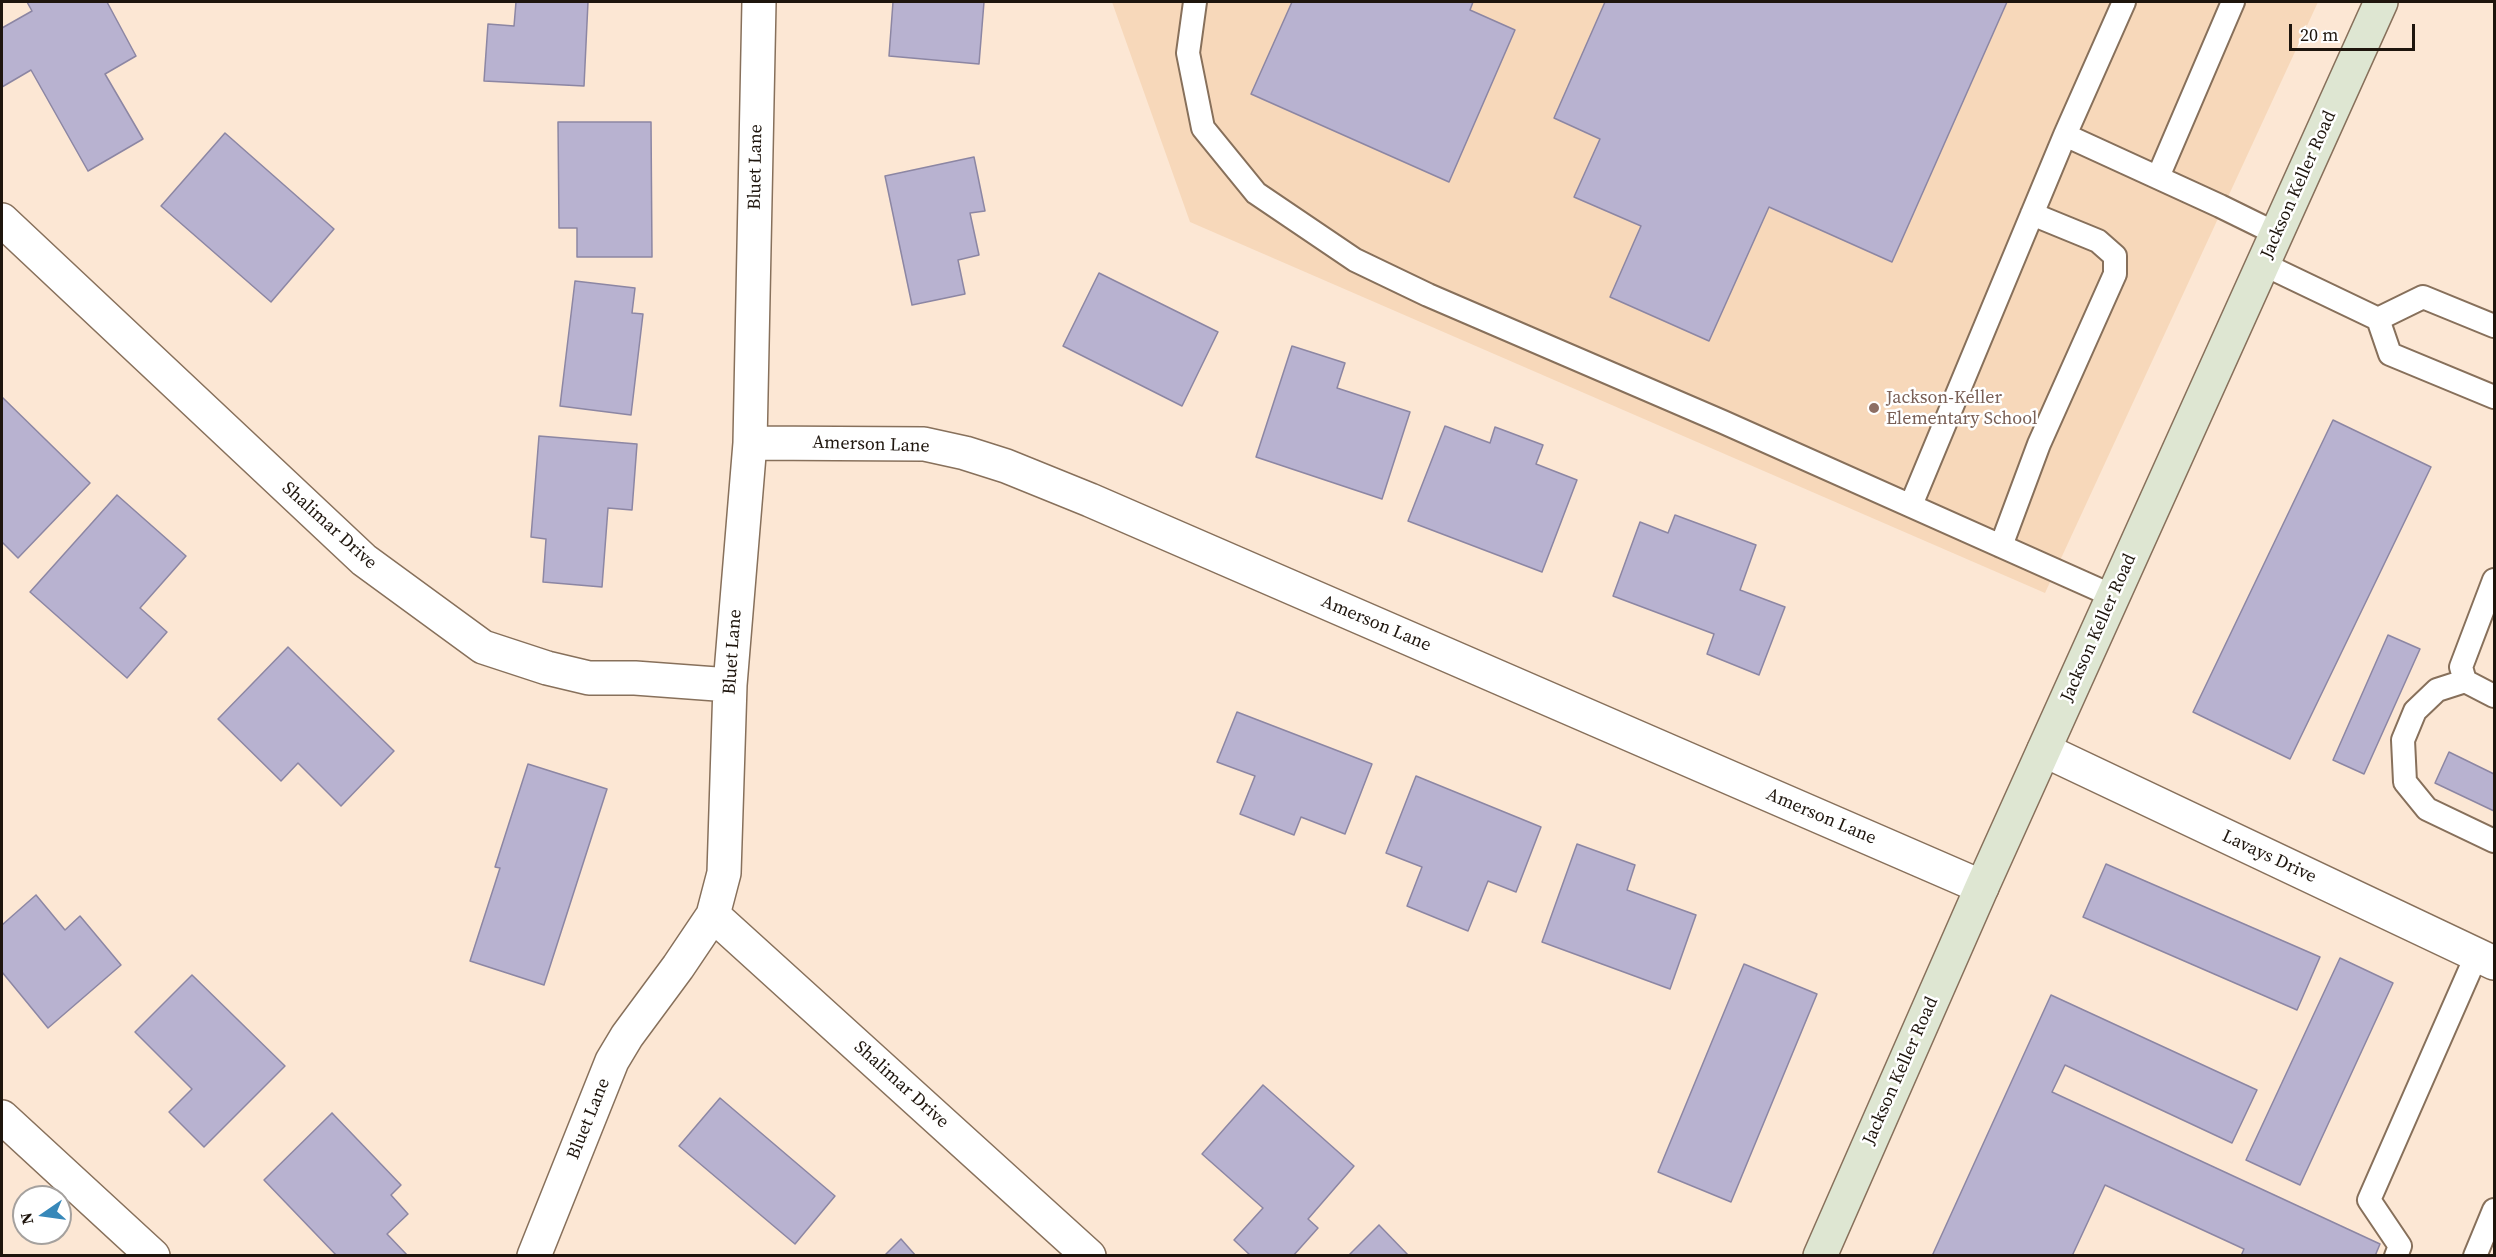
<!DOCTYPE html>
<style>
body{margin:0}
#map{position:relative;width:2496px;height:1257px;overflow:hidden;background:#fce7d4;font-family:"Source Serif 4",serif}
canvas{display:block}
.frame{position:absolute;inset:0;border:3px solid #1e150d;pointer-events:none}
.north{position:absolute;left:12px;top:1185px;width:60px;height:60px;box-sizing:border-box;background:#fff;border:2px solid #a5a19e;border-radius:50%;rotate:257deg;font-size:16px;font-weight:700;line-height:24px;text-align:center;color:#1e150d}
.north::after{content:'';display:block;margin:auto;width:21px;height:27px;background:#3788b9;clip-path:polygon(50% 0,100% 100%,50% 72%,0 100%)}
.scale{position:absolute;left:2289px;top:24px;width:126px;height:27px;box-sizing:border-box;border:3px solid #1e150d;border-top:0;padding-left:8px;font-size:18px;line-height:21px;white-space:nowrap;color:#1e150d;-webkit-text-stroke:4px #fff;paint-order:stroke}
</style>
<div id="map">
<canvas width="2496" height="1257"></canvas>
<div class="frame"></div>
<div class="north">N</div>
<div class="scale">20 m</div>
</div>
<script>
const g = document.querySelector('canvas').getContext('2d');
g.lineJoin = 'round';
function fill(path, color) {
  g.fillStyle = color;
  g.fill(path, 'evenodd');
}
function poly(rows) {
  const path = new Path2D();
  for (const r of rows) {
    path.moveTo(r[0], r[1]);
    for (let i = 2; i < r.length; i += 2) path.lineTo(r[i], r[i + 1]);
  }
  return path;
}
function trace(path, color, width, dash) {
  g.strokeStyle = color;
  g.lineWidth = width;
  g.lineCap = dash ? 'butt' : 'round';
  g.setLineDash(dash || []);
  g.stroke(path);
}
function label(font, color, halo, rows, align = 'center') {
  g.font = font + ' "Source Serif 4",serif';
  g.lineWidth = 5;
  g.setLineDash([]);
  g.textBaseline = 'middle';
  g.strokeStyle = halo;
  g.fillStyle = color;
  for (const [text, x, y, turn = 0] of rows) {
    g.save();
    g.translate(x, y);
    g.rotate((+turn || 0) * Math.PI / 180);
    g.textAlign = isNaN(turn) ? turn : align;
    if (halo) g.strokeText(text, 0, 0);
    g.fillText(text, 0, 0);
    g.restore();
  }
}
fill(poly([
 [1112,2,2318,2,2045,593,1190,222]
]), '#f7d8ba');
const building = poly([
 [27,2,107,2,136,56,105,74,143,139,88,171,31,70,2,87,2,28,32,11,27,2],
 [516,2,588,2,584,86,484,81,488,24,514,26,516,2],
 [893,2,984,2,979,64,889,56,893,2],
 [1292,2,1473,2,1470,10,1515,30,1449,182,1251,94,1292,2],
 [1605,2,2007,2,1892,262,1769,207,1709,341,1610,297,1641,226,1574,197,1600,139,1554,118,1605,2],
 [558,122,651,122,652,257,577,257,577,228,559,228,558,122],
 [225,133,334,229,271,302,161,206,225,133],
 [974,157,985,211,970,213,979,255,958,260,965,294,912,305,885,176,974,157],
 [1099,273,1218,332,1182,406,1063,346,1099,273],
 [575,281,635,288,632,313,643,314,631,415,560,406,575,281],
 [1292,346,1345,363,1337,388,1410,412,1382,499,1256,457,1292,346],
 [2,397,90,483,18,558,2,542,2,397],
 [2333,420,2431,467,2290,759,2193,712,2333,420],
 [1445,426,1490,443,1495,427,1543,445,1536,464,1577,480,1542,572,1408,521,1445,426],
 [539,436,637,444,632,510,608,508,602,587,543,582,546,539,531,537,539,436],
 [117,495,186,556,140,608,167,632,127,678,30,592,117,495],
 [1675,515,1756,545,1740,590,1785,607,1759,675,1707,654,1714,634,1613,596,1640,522,1668,533,1675,515],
 [2388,635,2420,649,2364,774,2333,760,2388,635],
 [288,647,394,751,341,806,298,763,281,781,218,719,288,647],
 [1237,712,1372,764,1345,834,1301,817,1294,835,1240,814,1255,776,1217,762,1237,712],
 [2449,752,2494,774,2494,811,2435,783,2449,752],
 [528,764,607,789,544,985,470,961,500,868,495,867,528,764],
 [1416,776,1541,827,1516,892,1488,881,1468,931,1407,906,1422,867,1386,853,1416,776],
 [1577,844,1635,865,1627,890,1696,915,1670,989,1542,942,1577,844],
 [2106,864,2320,957,2297,1010,2083,917,2106,864],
 [36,895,65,930,80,916,121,965,48,1028,2,972,2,925,36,895],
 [2340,958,2393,983,2300,1185,2246,1160,2340,958],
 [1744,964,1817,994,1731,1202,1658,1172,1744,964],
 [192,975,285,1066,204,1147,169,1112,192,1089,135,1032,192,975],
 [2051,995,2257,1090,2232,1143,2065,1065,2052,1092,2380,1244,2375,1256,2241,1256,2244,1249,2105,1185,2072,1256,1932,1256,2051,995],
 [1263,1085,1354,1166,1308,1219,1318,1228,1293,1256,1251,1256,1234,1240,1263,1208,1202,1154,1263,1085],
 [720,1098,835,1196,795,1244,679,1146,720,1098],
 [332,1113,401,1185,391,1195,408,1214,387,1234,408,1256,337,1256,264,1180,332,1113],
 [1379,1225,1409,1256,1348,1256,1379,1225],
 [901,1239,916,1256,884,1256,901,1239]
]);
fill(building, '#b8b2d0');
trace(building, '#8c86a3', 1.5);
const lane = poly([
 [1195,2,1188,53,1203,128,1256,193,1355,260,1428,295,1723,422,2113,596],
 [2065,135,2124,2],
 [2158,177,2233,2],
 [2263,264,2378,319,2390,354,2494,397],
 [2378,319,2423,297,2494,326],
 [1911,505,2065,135,2220,206,2277,234],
 [2001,546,2039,444,2115,274,2115,256,2098,241,2032,214],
 [2494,580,2461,667,2465,681,2494,696],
 [2465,681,2437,690,2415,711,2403,740,2405,782,2427,809,2494,841],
 [2396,1256,2400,1246,2369,1200,2477,954],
 [2475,1256,2494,1210]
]);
const street = poly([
 [2,220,364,560,483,647,547,668,589,678,635,678,730,685],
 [750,443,924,444,965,453,1006,466,1090,500,1982,887],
 [2044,750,2494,963],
 [713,915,1089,1256],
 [2,1117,153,1256],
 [534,1256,612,1061,627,1036,678,967,713,915,724,873,730,685,750,443,759,2]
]);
const secondary = poly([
 [1820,1256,1982,887,2381,2]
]);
trace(lane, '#87705b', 26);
trace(street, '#87705b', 36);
trace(secondary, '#87705b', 36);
trace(lane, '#fff', 22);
trace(street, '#fff', 33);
trace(secondary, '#dee6d2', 33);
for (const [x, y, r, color] of [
 [1874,408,6,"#8d6e63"]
]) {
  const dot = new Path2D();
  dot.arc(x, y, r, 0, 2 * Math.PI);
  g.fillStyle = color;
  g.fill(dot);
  trace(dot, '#fff', 2);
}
label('18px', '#1e150d', '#fff', [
 ["Bluet Lane",756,167,-89],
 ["Jackson Keller Road",2299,185,-66],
 ["Amerson Lane",871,445,2],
 ["Shalimar Drive",329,526,42],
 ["Amerson Lane",1376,624,23],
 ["Jackson Keller Road",2099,628,-66],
 ["Bluet Lane",733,652,-86],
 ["Amerson Lane",1821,817,23],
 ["Lavays Drive",2269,857,25],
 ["Jackson Keller Road",1901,1071,-66],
 ["Shalimar Drive",901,1085,42],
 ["Bluet Lane",589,1119,-68]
]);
label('18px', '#785e54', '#fff', [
 ["Jackson-Keller",1886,398],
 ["Elementary School",1886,419]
], 'left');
</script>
